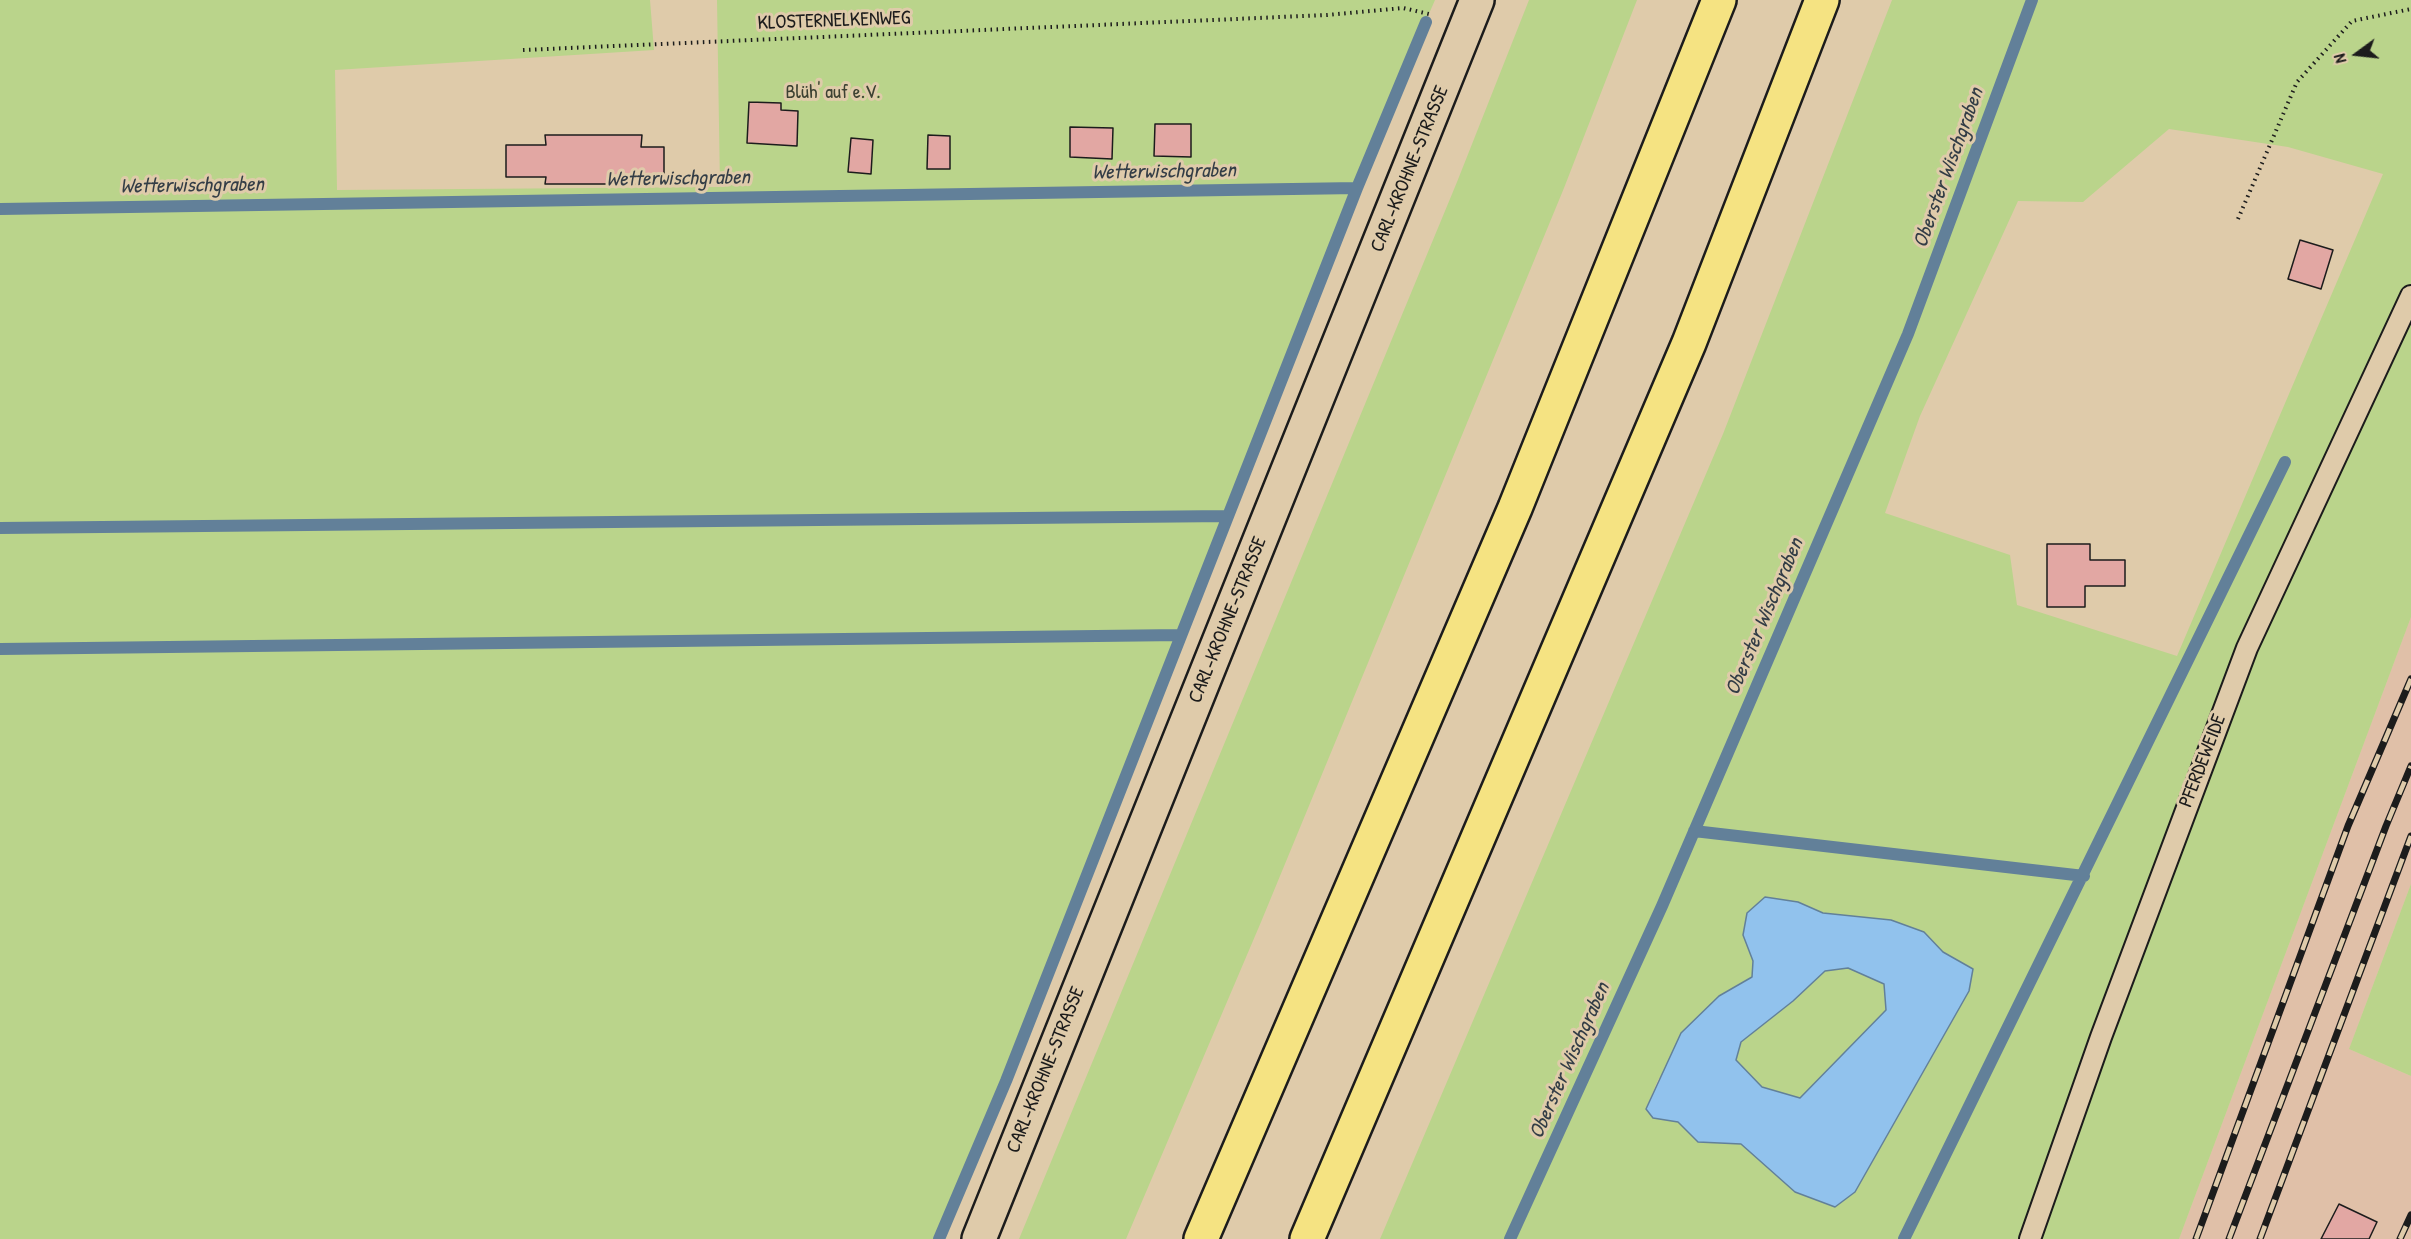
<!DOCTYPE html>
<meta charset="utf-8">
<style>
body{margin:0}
#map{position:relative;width:2411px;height:1239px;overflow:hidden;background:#dfcbaa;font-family:"Patrick Hand",sans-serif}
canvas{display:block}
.north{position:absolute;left:2327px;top:24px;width:60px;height:60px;-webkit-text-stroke:4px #dfcbaa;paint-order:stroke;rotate:255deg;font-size:16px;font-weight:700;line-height:24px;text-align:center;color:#1c1c1c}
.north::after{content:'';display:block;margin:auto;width:21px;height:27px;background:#1c1c1c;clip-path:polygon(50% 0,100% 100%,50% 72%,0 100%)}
</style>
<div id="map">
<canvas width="2411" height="1239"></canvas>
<div class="north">N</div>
</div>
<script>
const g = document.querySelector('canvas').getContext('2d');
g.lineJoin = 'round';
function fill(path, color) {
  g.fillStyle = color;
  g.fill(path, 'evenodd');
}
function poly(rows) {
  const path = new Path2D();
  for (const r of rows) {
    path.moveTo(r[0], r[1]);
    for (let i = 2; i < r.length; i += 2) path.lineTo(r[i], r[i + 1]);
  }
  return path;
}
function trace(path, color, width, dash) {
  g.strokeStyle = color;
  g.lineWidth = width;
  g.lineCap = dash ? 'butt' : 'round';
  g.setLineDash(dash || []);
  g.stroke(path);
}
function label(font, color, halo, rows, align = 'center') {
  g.font = font + ' "Patrick Hand",sans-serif';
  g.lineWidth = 6;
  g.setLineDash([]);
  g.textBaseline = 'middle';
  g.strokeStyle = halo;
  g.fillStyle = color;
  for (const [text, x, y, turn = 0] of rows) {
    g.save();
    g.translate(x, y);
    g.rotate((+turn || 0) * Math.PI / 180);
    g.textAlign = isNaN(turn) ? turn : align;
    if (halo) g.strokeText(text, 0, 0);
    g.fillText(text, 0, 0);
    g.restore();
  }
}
fill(poly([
 [2411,617,2411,884,2349,1049,2411,1076,2411,1239,2179,1239]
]), '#e0c0a8');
fill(poly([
 [0,0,650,0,654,50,335,70,337,190,720,187,717,0,1435,0,1356,181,943,1239,0,1239],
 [1529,0,1637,0,1564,188,1261,922,1126,1239,1019,1239,1457,182],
 [1892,0,2411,0,2411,617,2179,1239,1380,1239,1723,434],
 [2169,129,2288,147,2383,174,2177,656,2017,605,2010,555,1885,513,1920,416,2018,201,2083,202],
 [1765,897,1798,902,1823,913,1891,920,1924,932,1943,952,1973,969,1969,991,1855,1192,1835,1206,1741,1144,1698,1142,1678,1122,1653,1118,1646,1109,1658,1080,1719,996,1752,977,1753,961,1743,935,1747,913],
 [2411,884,2411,1076,2349,1049],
 [1848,968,1884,984,1886,1010,1800,1098,1762,1087,1736,1060,1741,1042,1793,1001,1825,971]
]), '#bad48b');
const water = poly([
 [1765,897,1798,902,1823,913,1891,920,1924,932,1943,952,1973,969,1969,991,1855,1192,1835,1207,1795,1192,1741,1144,1698,1142,1678,1122,1653,1118,1646,1109,1681,1033,1719,996,1752,977,1753,961,1743,935,1747,913,1765,897],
 [1848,968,1884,984,1886,1010,1800,1098,1762,1087,1736,1060,1741,1042,1793,1001,1825,971,1848,968]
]);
fill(water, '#91c2ed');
trace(water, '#628099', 1.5);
trace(poly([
 [0,209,1357,188],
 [0,528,1228,516],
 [0,649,1181,635],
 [1694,831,2084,876],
 [939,1239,1006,1081,1357,188,1426,22],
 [1510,1239,1662,906,1908,334,2032,0],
 [1904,1239,2285,462]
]), '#628099', 12);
const building = poly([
 [749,102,781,103,781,110,798,111,797,146,747,143,749,102],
 [1155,124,1191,124,1191,157,1154,156,1155,124],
 [1070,127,1113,128,1112,159,1070,157,1070,127],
 [545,135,642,135,641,147,664,147,664,178,641,178,641,184,545,184,546,177,506,177,506,145,546,145,545,135],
 [928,135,950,136,950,169,927,169,928,135],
 [851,138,873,140,871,174,848,172,851,138],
 [2300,240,2333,250,2321,289,2288,279,2300,240],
 [2047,544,2090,544,2090,560,2125,560,2125,586,2085,586,2085,607,2047,607,2047,544],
 [2339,1204,2377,1222,2369,1239,2321,1239,2339,1204]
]);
fill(building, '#e2a7a3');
trace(building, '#1c1c1c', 1.5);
const service = poly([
 [2030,1239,2101,1037,2247,648,2411,296]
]);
const minor = poly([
 [979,1239,1477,0]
]);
const motorway = poly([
 [1201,1239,1515,508,1719,0],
 [1307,1239,1689,343,1822,0]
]);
trace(service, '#1c1c1c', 24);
trace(minor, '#1c1c1c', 38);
trace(motorway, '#1c1c1c', 38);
trace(poly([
 [523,50,1327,15,1403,8,1429,14],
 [2238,219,2297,82,2352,21,2411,9]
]), '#1c1c1c', 4, [1.5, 4.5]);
trace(service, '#dfcbaa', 20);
trace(minor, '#dfcbaa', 33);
trace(motorway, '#f5e382', 33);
const rail = poly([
 [2196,1239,2348,826,2411,679],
 [2229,1239,2386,826,2411,766],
 [2260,1239,2411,836],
 [2400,1239,2411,1215]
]);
trace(rail, '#1c1c1c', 7);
trace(rail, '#dfcbaa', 4.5, [14]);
label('20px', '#1c1c1c', '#dfcbaa', [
 ["KLOSTERNELKENWEG",834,21,-2],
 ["CARL-KROHNE-STRASSE",1410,169,-68],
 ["CARL-KROHNE-STRASSE",1228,620,-68],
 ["PFERDEWEIDE",2203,761,-69],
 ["CARL-KROHNE-STRASSE",1046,1070,-68]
]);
label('20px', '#3c4132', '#dfcbaa', [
 ["Blüh' auf e.V.",833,93]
]);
label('italic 21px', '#333d46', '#dfcbaa', [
 ["Oberster Wischgraben",1949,168,-70],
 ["Wetterwischgraben",1164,172,-1],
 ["Wetterwischgraben",678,179,-1],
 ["Wetterwischgraben",192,186,-1],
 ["Oberster Wischgraben",1765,617,-67],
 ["Oberster Wischgraben",1570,1061,-66]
]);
</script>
